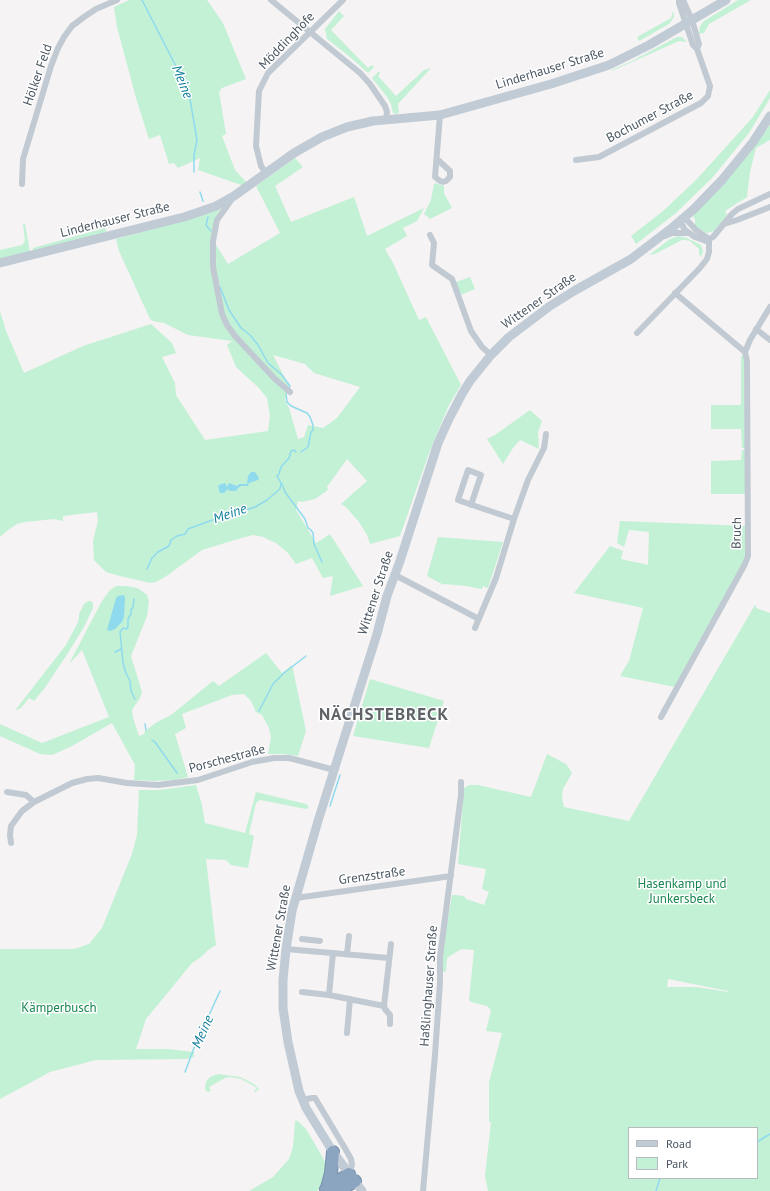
<!DOCTYPE html>
<meta charset="utf-8">
<style>
body{margin:0}
#map{position:relative;width:770px;height:1191px;overflow:hidden;background:#f5f3f3;font-family:"PT Sans",sans-serif}
canvas{display:block}
.legend{position:absolute;left:628px;top:1127px;width:130px;height:52px;box-sizing:border-box;background:#fff;border:1px solid #b7bbc0;margin:0;padding:5px 7px;list-style:none;font-size:12px;color:#4a5661}
.legend li{display:flex;align-items:center;gap:8px;height:20px}
.legend b{width:20px;border:1px solid #b7bbc0}
</style>
<div id="map">
<canvas width="770" height="1191"></canvas>
<ul class="legend">
<li><b style="height:5px;background:#c1cbd6"></b>Road</li>
<li><b style="height:11px;background:#c3f1d5"></b>Park</li>
</ul>
</div>
<script>
const g = document.querySelector('canvas').getContext('2d');
g.lineJoin = 'round';
function fill(path, color) {
  g.fillStyle = color;
  g.fill(path, 'evenodd');
}
function poly(rows) {
  const path = new Path2D();
  for (const r of rows) {
    path.moveTo(r[0], r[1]);
    for (let i = 2; i < r.length; i += 2) path.lineTo(r[i], r[i + 1]);
  }
  return path;
}
function trace(path, color, width, dash) {
  g.strokeStyle = color;
  g.lineWidth = width;
  g.lineCap = dash ? 'butt' : 'round';
  g.setLineDash(dash || []);
  g.stroke(path);
}
function label(font, color, halo, rows, align = 'center') {
  g.font = font + ' "PT Sans",sans-serif';
  g.lineWidth = 3;
  g.setLineDash([]);
  g.textBaseline = 'middle';
  g.strokeStyle = halo;
  g.fillStyle = color;
  for (const [text, x, y, turn = 0] of rows) {
    g.save();
    g.translate(x, y);
    g.rotate((+turn || 0) * Math.PI / 180);
    g.textAlign = isNaN(turn) ? turn : align;
    if (halo) g.strokeText(text, 0, 0);
    g.fillText(text, 0, 0);
    g.restore();
  }
}
fill(poly([
 [129,0,207,0,223,23,246,79,222,88,219,92,226,134,222,136,235,170,248,184,244,186,198,170,200,158,178,168,174,163,169,164,160,135,149,139,136,98,117,27,114,7],
 [738,0,751,0,709,24,704,33,699,34,700,26,704,21],
 [672,5,674,17,672,20,669,24,639,41,637,37,671,18,673,11],
 [339,11,344,16,331,30,368,68,372,65,374,67,368,73,350,57,327,39,325,29],
 [677,37,682,37,687,42,679,41,612,71,612,70,632,61],
 [431,68,398,104,399,113,395,114,393,113,391,104,387,97,372,78,379,71,380,73,378,76,396,96,424,70],
 [770,90,770,98,749,133,712,178,676,213,636,244,631,236,663,211,696,180,753,117],
 [770,125,770,140,756,148,750,172,747,197,725,211,727,215,714,231,707,233,698,228,695,226,695,218,693,218,694,214,736,169],
 [295,158,303,167,275,186,291,222,354,197,367,236,424,208,417,221,403,228,407,236,385,249,393,263,419,320,426,317,461,385,449,405,429,453,400,536,370,544,367,535,359,522,346,507,341,504,367,481,347,459,327,487,328,490,315,499,302,502,298,501,296,510,316,543,330,534,363,586,330,596,333,576,323,578,312,558,296,564,288,553,276,543,263,537,253,535,238,539,202,550,165,577,156,582,150,583,116,575,106,572,94,560,93,541,98,521,97,512,63,516,63,521,54,519,25,522,17,524,8,530,0,537,0,311,6,331,24,373,83,346,151,324,172,343,176,353,162,357,175,383,176,395,205,440,268,431,270,416,267,398,259,388,236,367,227,345,232,341,188,335,164,323,153,321,150,319,129,273,119,251,116,239,182,221,227,203,219,211,215,219,216,245,228,264,280,233,256,186],
 [273,355,305,364,314,373,360,387,337,418,323,428,308,425,304,437,298,439,289,408,285,400,289,386],
 [435,183,444,186,444,193,452,208,430,219,424,214,431,200,434,184],
 [23,224,25,224,30,252,0,260,0,250,22,245,25,241],
 [105,228,107,233,33,251,33,248],
 [678,236,687,238,701,245,703,251,701,257,699,254,699,249,690,241,686,240,682,240,655,254,649,255,670,239],
 [470,277,475,289,460,295,456,282],
 [741,356,744,356,745,448,742,448,741,429,711,429,711,405,741,405],
 [530,410,542,421,538,432,539,449,520,440,513,448,503,464,487,439,495,435],
 [742,450,747,450,747,494,711,494,711,461,741,460],
 [620,521,747,526,746,551,743,563,675,687,620,676,629,661,643,608,574,593,610,546,623,551,621,559,648,565,649,532,629,530,624,547,617,543],
 [438,537,503,542,488,588,483,586,482,589,466,586,444,584,444,585,427,576],
 [116,586,125,586,137,588,142,591,147,595,149,602,147,616,131,656,142,692,140,698,132,710,133,718,139,736,144,734,145,731,157,722,171,715,213,681,219,686,266,653,282,673,292,665,306,731,298,756,283,754,268,754,271,737,269,728,262,715,256,712,251,701,244,694,232,695,182,714,186,728,175,734,188,777,175,780,154,781,134,780,135,765,112,723,72,746,52,755,40,754,0,736,0,724,42,743,109,717,82,650,70,663,70,662,102,601,110,590],
 [88,601,91,601,93,603,93,608,84,627,68,653,44,689,34,701,29,698,21,708,16,710,15,709,17,708,66,645,77,624,79,619,79,614,84,604],
 [755,605,756,606,756,608,770,613,770,1191,488,1191,485,1176,491,1122,489,1122,489,1082,502,1033,486,1031,491,1010,487,1006,471,1002,469,1000,474,950,462,949,456,952,447,958,446,971,444,972,442,970,442,953,452,895,455,895,464,896,466,899,484,905,489,892,482,889,486,869,458,864,464,788,469,785,478,785,531,797,547,754,566,764,572,773,563,789,562,798,564,807,629,821],
 [668,979,728,991,729,992,696,987,667,987],
 [629,1128,757,1128,757,1178,629,1178],
 [370,679,444,701,429,748,353,736],
 [196,785,202,805,205,823,245,833,256,792,306,804,309,807,306,809,260,800,256,803,249,834,254,836,248,868,231,865,226,860,206,859,216,945,208,950,201,957,192,963,146,1019,136,1049,168,1049,194,1052,194,1057,187,1059,96,1060,50,1072,0,1099,0,949,74,949,89,944,102,928,132,854,137,835,139,790,160,790],
 [218,1074,240,1077,254,1084,259,1089,255,1092,254,1091,257,1088,252,1085,241,1079,230,1077,225,1078,209,1087,211,1091,207,1092,205,1089,206,1082,210,1077],
 [296,1120,300,1123,306,1129,323,1158,326,1165,326,1177,320,1188,317,1191,249,1191,273,1177,289,1159,293,1147,295,1122]
]), '#c3f1d5');
fill(poly([
 [251,472,255,472,259,478,258,480,249,483,248,486,241,486,238,488,236,491,230,491,228,489,224,493,220,493,218,486,221,484,225,483,227,487,229,483,237,486,239,484,247,484,248,476],
 [124,595,125,598,124,617,122,622,115,629,110,631,107,630,116,598,118,596]
]), '#90daee');
trace(poly([
 [142,0,184,82,190,99,197,140,194,155,194,172],
 [200,192,203,201],
 [208,217,206,225,211,231],
 [220,287,229,310,241,328,250,335,258,345,268,363,281,374,290,386,289,388],
 [286,394,287,402,291,406,307,413,310,417,313,425,313,430,311,432,308,447,301,452],
 [282,484,285,492,305,519,308,528,311,530,313,533,314,544,322,562],
 [147,569,152,558,158,552,169,546,171,540,177,536,185,534,188,529,218,518,225,519,233,514,255,507,267,500,280,489,281,483,277,476,279,474,281,467,289,458,291,451,294,450,296,452],
 [134,599,133,607,131,610,131,614,128,619,128,626,127,629,123,628,120,632,123,663,126,673,130,681,131,691,135,699],
 [115,652,121,649],
 [259,711,273,684,284,673,306,656],
 [145,724,146,730],
 [152,740,155,742,177,773],
 [330,806,340,775],
 [185,1072,194,1048,220,991],
 [757,1142,770,1134],
 [656,1191,660,1178]
]), '#90daee', 1.5);
const motorway = poly([
 [327,1188,331,1173,333,1152],
 [326,1189,349,1174],
 [338,1191,355,1181]
]);
trace(motorway, '#7690ad', 14);
trace(poly([
 [271,0,360,73,370,84,385,106,387,112,386,119],
 [683,0,692,20,699,44,697,49],
 [437,159,450,171,450,177,446,181,443,182,440,181,435,177,440,115],
 [576,160,599,157,701,103,708,96,710,86,697,49,693,45,679,3,679,0],
 [266,173,261,166,256,146,259,91,268,73,343,0],
 [22,184,23,159,51,66,58,48,64,37,72,26,84,17,96,9,117,0],
 [232,199,217,220,213,241,213,267,222,314,227,325,235,336,274,378,290,392],
 [684,217,696,230,709,239],
 [682,219,681,223,685,230,695,237,706,241,713,237,732,214,738,209,770,194],
 [724,224,737,220,770,207],
 [430,235,434,243,432,265,452,279,454,284,471,331,482,347,491,355],
 [665,236,672,233,689,233],
 [675,293,745,352],
 [756,329,770,340],
 [637,333,699,269,707,259,709,252,709,239],
 [471,505,481,475,468,470,458,500,481,508,514,519],
 [395,575,479,619],
 [475,628,496,578,514,519,528,480,544,448,546,434],
 [661,717,745,564,748,556,747,361,745,352,750,340,770,307],
 [7,792,26,795,34,802],
 [11,843,10,835,11,826,22,811,34,802,72,783,87,779,98,778,127,783,158,785,198,780,252,762,274,758,289,758,301,761,334,770],
 [296,898,451,876],
 [302,939,320,941],
 [286,949,389,958],
 [347,954,349,936],
 [302,992,329,995,384,1006],
 [329,995,333,953],
 [390,1024,390,1015,385,1009,384,1006,391,944],
 [347,1033,350,999],
 [303,1100,312,1098,315,1098,346,1150,351,1159,352,1165,349,1174],
 [423,1191,435,1055,440,982,440,957,461,795,461,782]
]), '#c1cad2', 6);
trace(poly([
 [0,263,184,217,199,212,216,206,234,196,294,153,322,137,347,127,373,121,440,115,551,84,609,65,649,45,726,0],
 [362,1191,333,1152,306,1108,299,1091,288,1042,283,1008,283,980,286,949,292,911,318,821,377,634,387,596,400,561,438,443,449,419,462,394,470,381,491,355,509,337,550,306,574,291,631,259,673,227,694,209,722,180,753,142,770,116]
]), '#c1cbd6', 9);
trace(motorway, '#8ba5c1', 12);
label('13px', '#4a5661', '#fff', [
 ["Möddinghofe",287,41,-46],
 ["Linderhauser Straße",550,69,-17],
 ["Hölker Feld",38,75,-71],
 ["Bochumer Straße",650,117,-28],
 ["Linderhauser Straße",115,220,-14],
 ["Wittener Straße",539,301,-35],
 ["Bruch",737,533,-89],
 ["Wittener Straße",376,593,-72],
 ["Porschestraße",227,759,-15],
 ["Grenzstraße",372,876,-8],
 ["Wittener Straße",279,928,-80],
 ["Haßlinghauser Straße",429,986,-86]
]);
label('13px', '#17864f', '#fff', [
 ["Hasenkamp und",682,884],
 ["Junkersbeck",682,899],
 ["Kämperbusch",59,1008]
]);
label('italic 14px', '#0c7c9b', '#fff', [
 ["Meine",182,82,68],
 ["Meine",230,514,-19],
 ["Meine",203,1032,-66]
]);
g.letterSpacing = '1px';
label('bold 17px', '#5f6368', '#fff', [
 ["NÄCHSTEBRECK",384,715]
]);
g.letterSpacing = '0px';
</script>
